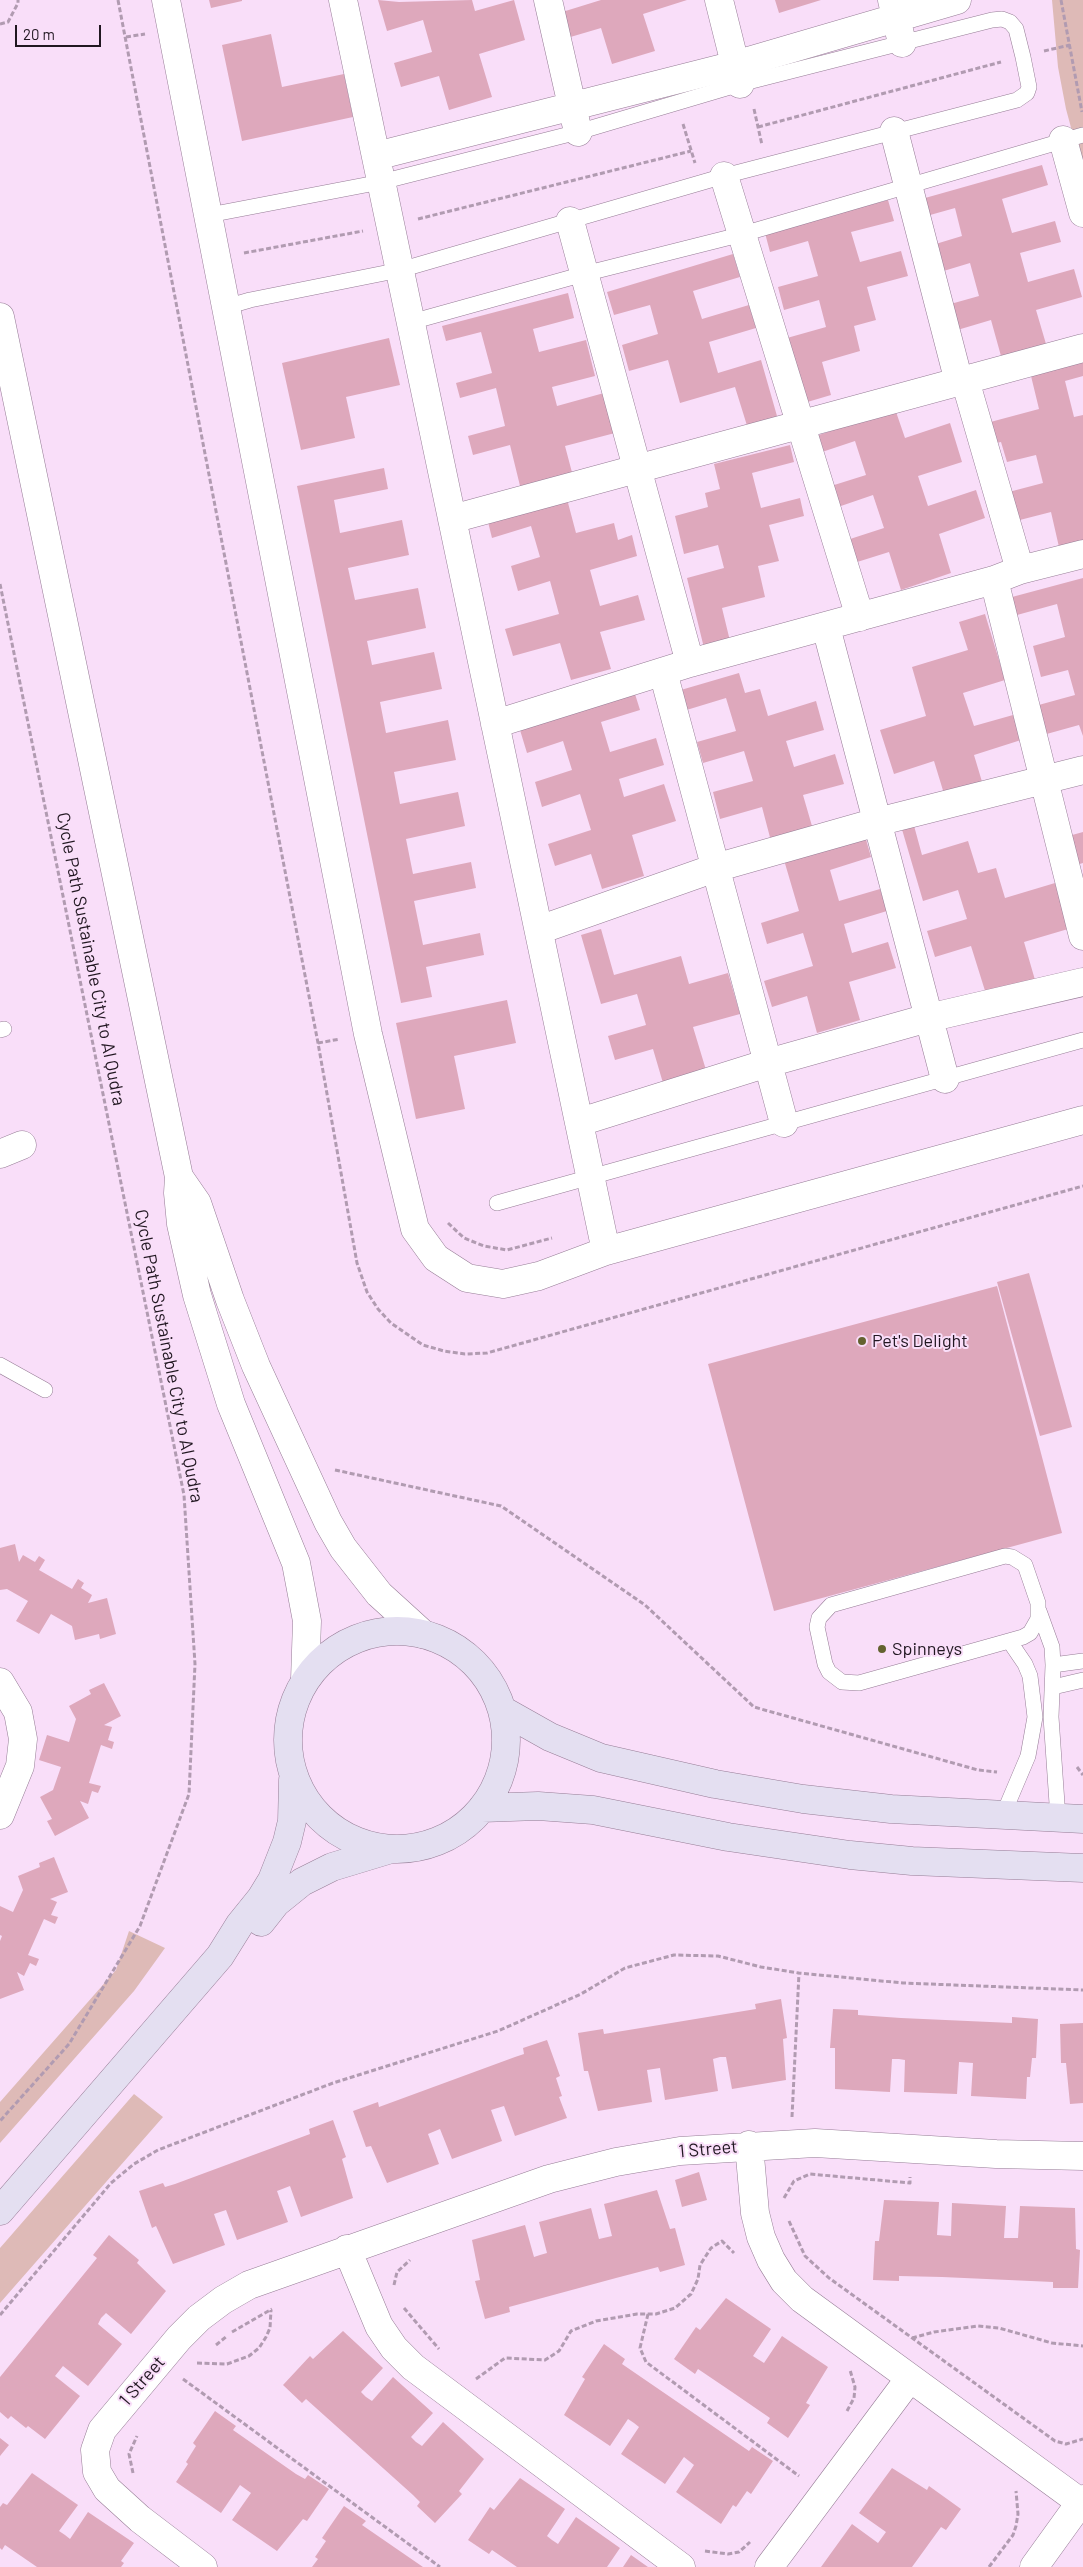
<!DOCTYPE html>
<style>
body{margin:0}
#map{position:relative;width:1083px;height:2567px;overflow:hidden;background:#f9def9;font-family:Barlow,sans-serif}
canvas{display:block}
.scale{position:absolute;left:15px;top:25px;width:86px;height:22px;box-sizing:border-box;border:2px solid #211721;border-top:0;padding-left:6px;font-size:15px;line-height:18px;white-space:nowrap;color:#211721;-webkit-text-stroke:4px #f9def9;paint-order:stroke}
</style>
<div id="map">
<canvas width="1083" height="2567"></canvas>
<div class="scale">20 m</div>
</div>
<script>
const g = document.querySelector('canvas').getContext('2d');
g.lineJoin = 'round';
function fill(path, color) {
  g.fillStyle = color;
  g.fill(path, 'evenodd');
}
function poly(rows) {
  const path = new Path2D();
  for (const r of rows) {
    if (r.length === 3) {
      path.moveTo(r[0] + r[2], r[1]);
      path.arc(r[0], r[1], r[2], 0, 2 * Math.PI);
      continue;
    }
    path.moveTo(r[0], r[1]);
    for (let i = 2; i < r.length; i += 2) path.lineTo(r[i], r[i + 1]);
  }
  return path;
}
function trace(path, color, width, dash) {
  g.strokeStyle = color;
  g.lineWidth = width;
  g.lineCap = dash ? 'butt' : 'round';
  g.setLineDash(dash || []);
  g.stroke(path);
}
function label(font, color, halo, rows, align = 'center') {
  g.font = font + ' Barlow,sans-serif';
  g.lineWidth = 4;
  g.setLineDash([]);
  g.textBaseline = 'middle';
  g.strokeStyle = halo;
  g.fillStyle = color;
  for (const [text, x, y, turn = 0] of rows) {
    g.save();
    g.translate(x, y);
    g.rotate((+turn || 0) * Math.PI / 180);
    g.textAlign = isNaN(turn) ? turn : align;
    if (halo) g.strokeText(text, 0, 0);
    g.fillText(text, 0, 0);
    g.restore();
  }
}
fill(poly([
 [1052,0,1083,0,1083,172,1066,109,1058,67],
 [129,1931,165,1948,134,1991,0,2143,0,2102,116,1970],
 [134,2094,163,2117,0,2303,0,2248]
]), '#debab7');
fill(poly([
 [209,0,242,0,242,1,211,8],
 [378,0,399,2,472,0,475,11,514,0,525,40,479,54,492,97,449,110,439,76,401,87,394,63,432,52,423,20,387,31],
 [601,0,687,0,643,14,655,51,612,64,601,28,567,38,559,13],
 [775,0,821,0,779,13],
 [271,34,282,87,344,74,353,117,242,141,222,45],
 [1042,165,1048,185,1002,199,1012,233,1055,221,1061,242,1020,253,1028,282,1074,269,1082,297,1036,310,1046,344,1001,356,991,320,954,331,947,305,979,296,970,263,937,273,929,246,962,236,955,208,923,217,918,200],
 [888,200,894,221,851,232,860,262,901,251,908,276,867,287,876,320,854,326,860,351,822,362,831,395,804,403,787,338,826,327,819,300,784,310,778,287,818,276,808,241,770,252,765,233],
 [733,254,740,277,693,291,702,319,749,305,756,328,709,342,718,373,761,360,779,423,749,432,735,387,680,403,668,360,629,371,622,345,658,334,650,305,614,315,607,292],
 [568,293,574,318,533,329,539,352,586,340,595,376,552,387,557,406,604,393,615,433,565,446,574,480,522,494,510,445,473,455,468,436,505,426,496,388,460,398,456,383,492,373,481,332,446,341,442,326],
 [389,338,400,385,346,397,355,438,301,450,282,363],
 [1083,362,1083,376,1065,381,1074,417,1083,415,1083,541,1059,547,1051,512,1012,522,1005,493,1043,483,1036,455,1007,462,1001,442,988,445,983,424,1039,409,1031,376],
 [895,409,905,438,950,423,962,462,918,476,928,506,976,490,985,518,939,534,951,573,901,590,889,552,854,563,847,540,884,528,873,495,838,507,831,486,866,475,855,441,822,452,816,436],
 [790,445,794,462,752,473,761,508,800,498,804,516,769,525,779,561,758,566,765,597,722,608,730,641,704,648,687,578,724,568,718,545,684,554,675,516,708,507,705,493,720,489,714,464],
 [384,468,388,489,334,500,340,533,402,520,409,555,348,568,355,600,418,588,426,628,367,641,372,665,434,652,442,689,380,702,386,733,448,720,456,760,394,772,400,804,458,792,465,826,406,839,413,874,471,862,476,888,414,901,423,945,480,933,484,955,426,967,432,997,401,1003,297,486],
 [567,499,576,533,614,523,618,540,632,535,637,556,590,570,600,606,638,595,645,620,600,632,611,669,571,680,560,643,513,656,505,629,559,614,550,581,518,591,511,566,540,557,531,526,492,538,488,522],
 [1083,578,1083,736,1079,725,1043,735,1035,706,1075,695,1068,670,1041,677,1033,646,1065,637,1057,604,1017,615,1012,597],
 [985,614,1005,680,963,693,974,726,1013,715,1021,740,974,755,983,785,945,797,934,761,894,774,880,730,926,716,912,667,968,650,959,622],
 [739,673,745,693,760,689,768,716,816,701,824,730,786,741,794,767,835,754,844,784,803,795,814,833,772,845,762,807,720,819,713,792,753,781,744,751,703,763,697,742,736,731,726,698,680,712,674,692],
 [635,694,640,710,601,722,610,752,656,738,664,765,619,779,624,797,664,784,676,821,632,835,644,876,602,889,591,854,555,866,548,844,591,830,580,794,542,807,535,782,572,770,563,741,527,753,520,730],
 [913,822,922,855,968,841,978,873,996,868,1005,898,1055,883,1068,929,1024,942,1035,980,986,994,971,946,935,957,927,931,967,919,958,890,923,901,901,826],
 [1083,832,1083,863,1073,866,1065,837],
 [865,836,871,857,830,870,839,901,880,889,887,911,844,924,852,953,888,942,896,968,849,982,860,1020,817,1033,807,996,772,1007,764,981,813,966,803,933,767,944,761,923,799,911,784,860],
 [601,929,614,975,681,956,689,984,728,973,740,1014,693,1027,706,1070,663,1083,653,1049,615,1060,608,1036,646,1025,637,994,601,1004,581,935],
 [507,1000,516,1043,454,1056,465,1109,416,1119,396,1023],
 [1029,1273,1072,1427,1040,1436,997,1282],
 [997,1286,1062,1533,774,1611,708,1364],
 [15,1544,19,1562,23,1555,35,1562,39,1556,45,1560,39,1570,72,1589,78,1579,84,1583,81,1588,92,1595,88,1603,107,1598,116,1634,100,1639,99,1634,75,1640,72,1626,51,1614,39,1634,16,1621,28,1601,7,1589,0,1590,0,1548],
 [104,1683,121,1716,104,1725,112,1727,108,1740,114,1742,112,1749,101,1745,89,1783,101,1786,98,1793,92,1791,88,1804,80,1801,89,1818,55,1836,47,1821,52,1819,40,1797,53,1790,61,1767,39,1760,47,1735,69,1742,76,1719,69,1706,91,1694,89,1690],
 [54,1857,68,1892,50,1899,57,1902,51,1915,58,1917,55,1924,44,1919,28,1955,39,1959,36,1966,30,1963,24,1976,17,1972,24,1990,0,1999,0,1941,2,1936,0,1935,0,1906,13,1912,23,1890,18,1876,40,1867,39,1863],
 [781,1999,787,2038,783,2039,786,2080,732,2089,726,2057,720,2057,713,2059,718,2091,665,2100,660,2068,647,2070,652,2102,598,2111,588,2071,584,2071,578,2033,603,2029,604,2034,647,2027,756,2009,755,2004],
 [833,2009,858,2010,858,2015,901,2018,1012,2023,1012,2017,1038,2019,1036,2058,1032,2058,1030,2077,1027,2077,1026,2099,971,2096,973,2063,959,2062,957,2094,904,2092,905,2060,899,2059,892,2059,890,2092,835,2089,835,2048,830,2048],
 [1083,2023,1083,2103,1070,2104,1066,2063,1061,2063,1060,2024],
 [547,2040,560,2076,556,2078,562,2096,559,2097,567,2118,515,2136,504,2106,491,2110,502,2141,452,2159,440,2129,428,2134,439,2164,387,2183,371,2146,366,2147,353,2111,378,2102,379,2107,515,2057,524,2054,523,2048],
 [333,2120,346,2157,342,2159,353,2198,301,2217,290,2186,277,2191,288,2222,237,2240,226,2210,214,2214,225,2245,173,2264,156,2226,152,2228,139,2191,163,2183,165,2187,175,2184,310,2134,309,2129],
 [699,2172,707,2200,682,2207,675,2180],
 [657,2190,670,2229,675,2228,685,2265,660,2272,658,2267,616,2278,509,2307,510,2312,485,2319,475,2281,480,2280,472,2240,525,2225,534,2257,540,2255,547,2253,539,2222,591,2208,599,2239,612,2236,604,2204],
 [884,2200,939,2202,937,2235,951,2236,952,2203,1006,2206,1004,2238,1018,2238,1020,2206,1075,2208,1076,2249,1080,2250,1078,2288,1053,2288,1053,2282,942,2277,899,2276,899,2281,873,2280,875,2241,879,2241],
 [109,2235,139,2260,137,2263,166,2291,131,2334,106,2313,101,2318,98,2324,122,2344,88,2386,63,2366,55,2376,80,2396,45,2439,28,2426,26,2428,11,2416,8,2419,0,2412,0,2377,97,2258,93,2255],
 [726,2298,771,2329,753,2356,764,2363,782,2336,828,2367,806,2403,810,2405,788,2438,767,2423,770,2418,735,2394,698,2369,695,2374,674,2359,696,2327,700,2330],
 [343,2331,383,2368,361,2392,366,2397,372,2401,393,2377,433,2413,411,2437,416,2442,422,2446,443,2422,484,2459,459,2491,462,2494,435,2523,417,2506,420,2502,413,2495,306,2399,302,2403,283,2385,310,2356,313,2359],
 [604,2344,625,2359,622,2364,749,2451,752,2447,773,2461,751,2494,747,2491,736,2507,733,2505,721,2524,676,2492,694,2465,684,2457,665,2484,621,2454,639,2427,634,2423,628,2419,610,2446,564,2415,585,2379,582,2377],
 [215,2411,236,2426,233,2430,296,2474,305,2479,308,2475,329,2489,307,2521,303,2519,277,2551,232,2520,251,2493,240,2485,221,2513,176,2482,188,2464,186,2462,196,2446,193,2443],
 [0,2438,9,2445,0,2456],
 [892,2468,927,2490,929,2486,961,2509,946,2530,941,2527,912,2567,821,2567,852,2524,878,2543,886,2532,859,2513],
 [32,2473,78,2505,59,2531,65,2535,70,2539,88,2512,134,2543,121,2561,124,2563,121,2567,37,2567,5,2545,2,2550,0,2548,0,2507,3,2503,7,2505],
 [520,2478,565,2509,547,2536,552,2540,558,2544,576,2517,620,2548,607,2567,517,2567,492,2550,489,2554,468,2540,490,2507,494,2510],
 [344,2506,366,2521,362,2525,423,2567,312,2567,318,2559,315,2557,326,2541,322,2538],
 [631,2555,648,2567,623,2567]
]), '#dea8bc');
const lane = poly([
 [209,215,381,182,578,132,740,84,992,20,1002,19,1010,22,1016,29,1023,57,1029,87,1027,93,1017,100,724,176,400,270,250,300,226,307],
 [411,322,584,274,743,234,1083,135],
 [0,1030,4,1029],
 [497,1203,1083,1040],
 [0,1365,45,1390],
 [1005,1556,1012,1557,1025,1565,1038,1603,1038,1619,1030,1633,1023,1637,859,1683,842,1682,829,1672,825,1664,817,1627,819,1618,831,1605,1005,1556],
 [1039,1611,1052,1647,1053,1665,1051,1717,1058,1818],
 [1053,1665,1083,1661],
 [1053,1687,1083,1680],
 [1003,1815,1028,1756,1035,1717,1030,1676,1025,1664,1010,1642]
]);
const street = poly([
 [166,0,368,1034,415,1229,436,1258,467,1278,503,1284,539,1276,606,1251,1083,1120],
 [343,0,606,1251],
 [548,0,578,132],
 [719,0,740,84],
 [892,0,902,43],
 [894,131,959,382],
 [1063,140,1083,213],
 [376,156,735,65,957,0],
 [724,176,860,617],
 [570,221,690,663],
 [0,317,179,1177,178,1193,181,1224,197,1295,231,1404,296,1563,307,1621,305,1680],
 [965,380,1020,570],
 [452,519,1083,348],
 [994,580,1083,936],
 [826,627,945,1079],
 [663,672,784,1123],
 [495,724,690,663,994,580,1020,570,1083,554],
 [539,930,715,868,877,822,1083,770],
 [580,1122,768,1063,928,1018,1083,982],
 [0,1154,22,1145],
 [179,1177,197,1203,230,1300,256,1366,328,1522,343,1548,379,1594,423,1634],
 [0,1682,18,1712,23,1739,20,1766,0,1815],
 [749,2145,755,2213,761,2237,771,2260,784,2281,802,2299,1080,2502],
 [347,2249,379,2326,394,2348,413,2367,681,2567],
 [203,2567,140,2519,107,2489,97,2472,95,2450,102,2430,179,2338,199,2318,223,2300,249,2285,549,2179,616,2162,680,2151,815,2143,996,2154,1083,2156],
 [769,2567,910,2378],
 [1034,2567,1083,2499]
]);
const secondary = poly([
 [397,1740,109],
 [502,1710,550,1737,601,1758,715,1784,803,1799,891,1809,1083,1819],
 [482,1808,538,1806,593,1810,728,1837,850,1855,912,1861,1083,1868],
 [261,1922,276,1903,302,1882,332,1867,388,1850],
 [0,2211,220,1956,240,1924,261,1898,272,1880,287,1842,292,1821,293,1780]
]);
trace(lane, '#967d96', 16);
trace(street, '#967d96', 29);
trace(secondary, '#967d96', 29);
trace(poly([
 [118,0,318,1043,357,1263,367,1292,378,1309,391,1323,423,1345,444,1351,465,1354,487,1353,1083,1186],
 [1061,0,1082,112],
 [0,24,8,22,18,3,18,0],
 [126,37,145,34],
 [1044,51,1070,45],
 [754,109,762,145],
 [683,124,695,163],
 [758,127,1001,62],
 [418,219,691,151],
 [244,253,363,231],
 [0,584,184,1495,195,1664,189,1794,140,1926,69,2044,0,2121],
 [318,1043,340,1039],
 [448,1223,464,1238,484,1246,507,1250,552,1238],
 [335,1470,501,1506,645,1605,754,1707,978,1770,997,1772],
 [1077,1767,1083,1775],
 [792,2117,799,1973],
 [784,2198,794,2181,810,2174,910,2183,910,2177],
 [789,2221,805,2256,829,2278,1055,2441,1066,2444,1083,2439],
 [394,2285,397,2272,410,2260],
 [404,2308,439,2349],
 [648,2314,640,2348,646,2362,799,2476],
 [0,2315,111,2183,134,2164,158,2150,333,2083,498,2031,581,1994,625,1968,674,1955,718,1956,761,1967,799,1973,903,1983,1083,1990],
 [232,2332,272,2309],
 [912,2338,934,2332,978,2326,999,2328,1052,2343,1083,2346],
 [216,2345,227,2336],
 [197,2363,227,2364,249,2356,259,2348,266,2337,270,2328,271,2310],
 [183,2379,440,2567],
 [476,2379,505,2358,545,2360,559,2351,571,2331,596,2321,637,2314,656,2314,675,2308,691,2294,698,2279,700,2265,711,2248,722,2241,734,2253],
 [847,2411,854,2398,855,2387,850,2370],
 [133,2473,129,2454,137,2436],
 [705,2551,728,2554,739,2552,750,2542],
 [989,2567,1013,2535,1016,2526,1018,2514,1016,2491]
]), '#b19bb1', 3, [5, 2.5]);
trace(lane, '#fff', 15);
trace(street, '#fff', 28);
trace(secondary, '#e4dff1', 28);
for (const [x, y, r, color] of [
 [862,1341,5,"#63622f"],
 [882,1649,5,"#63622f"]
]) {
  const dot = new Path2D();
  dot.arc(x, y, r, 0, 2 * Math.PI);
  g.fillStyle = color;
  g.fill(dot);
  trace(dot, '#f9def9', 2);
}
label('18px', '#211721', '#f9def9', [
 ["Cycle Path Sustainable City to Al Qudra",91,959,79],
 ["Cycle Path Sustainable City to Al Qudra",169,1356,79],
 ["1 Street",708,2149,-5],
 ["1 Street",142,2381,-49]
]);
label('18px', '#211721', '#f9def9', [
 ["Pet's Delight",872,1341],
 ["Spinneys",892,1649]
], 'left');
</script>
